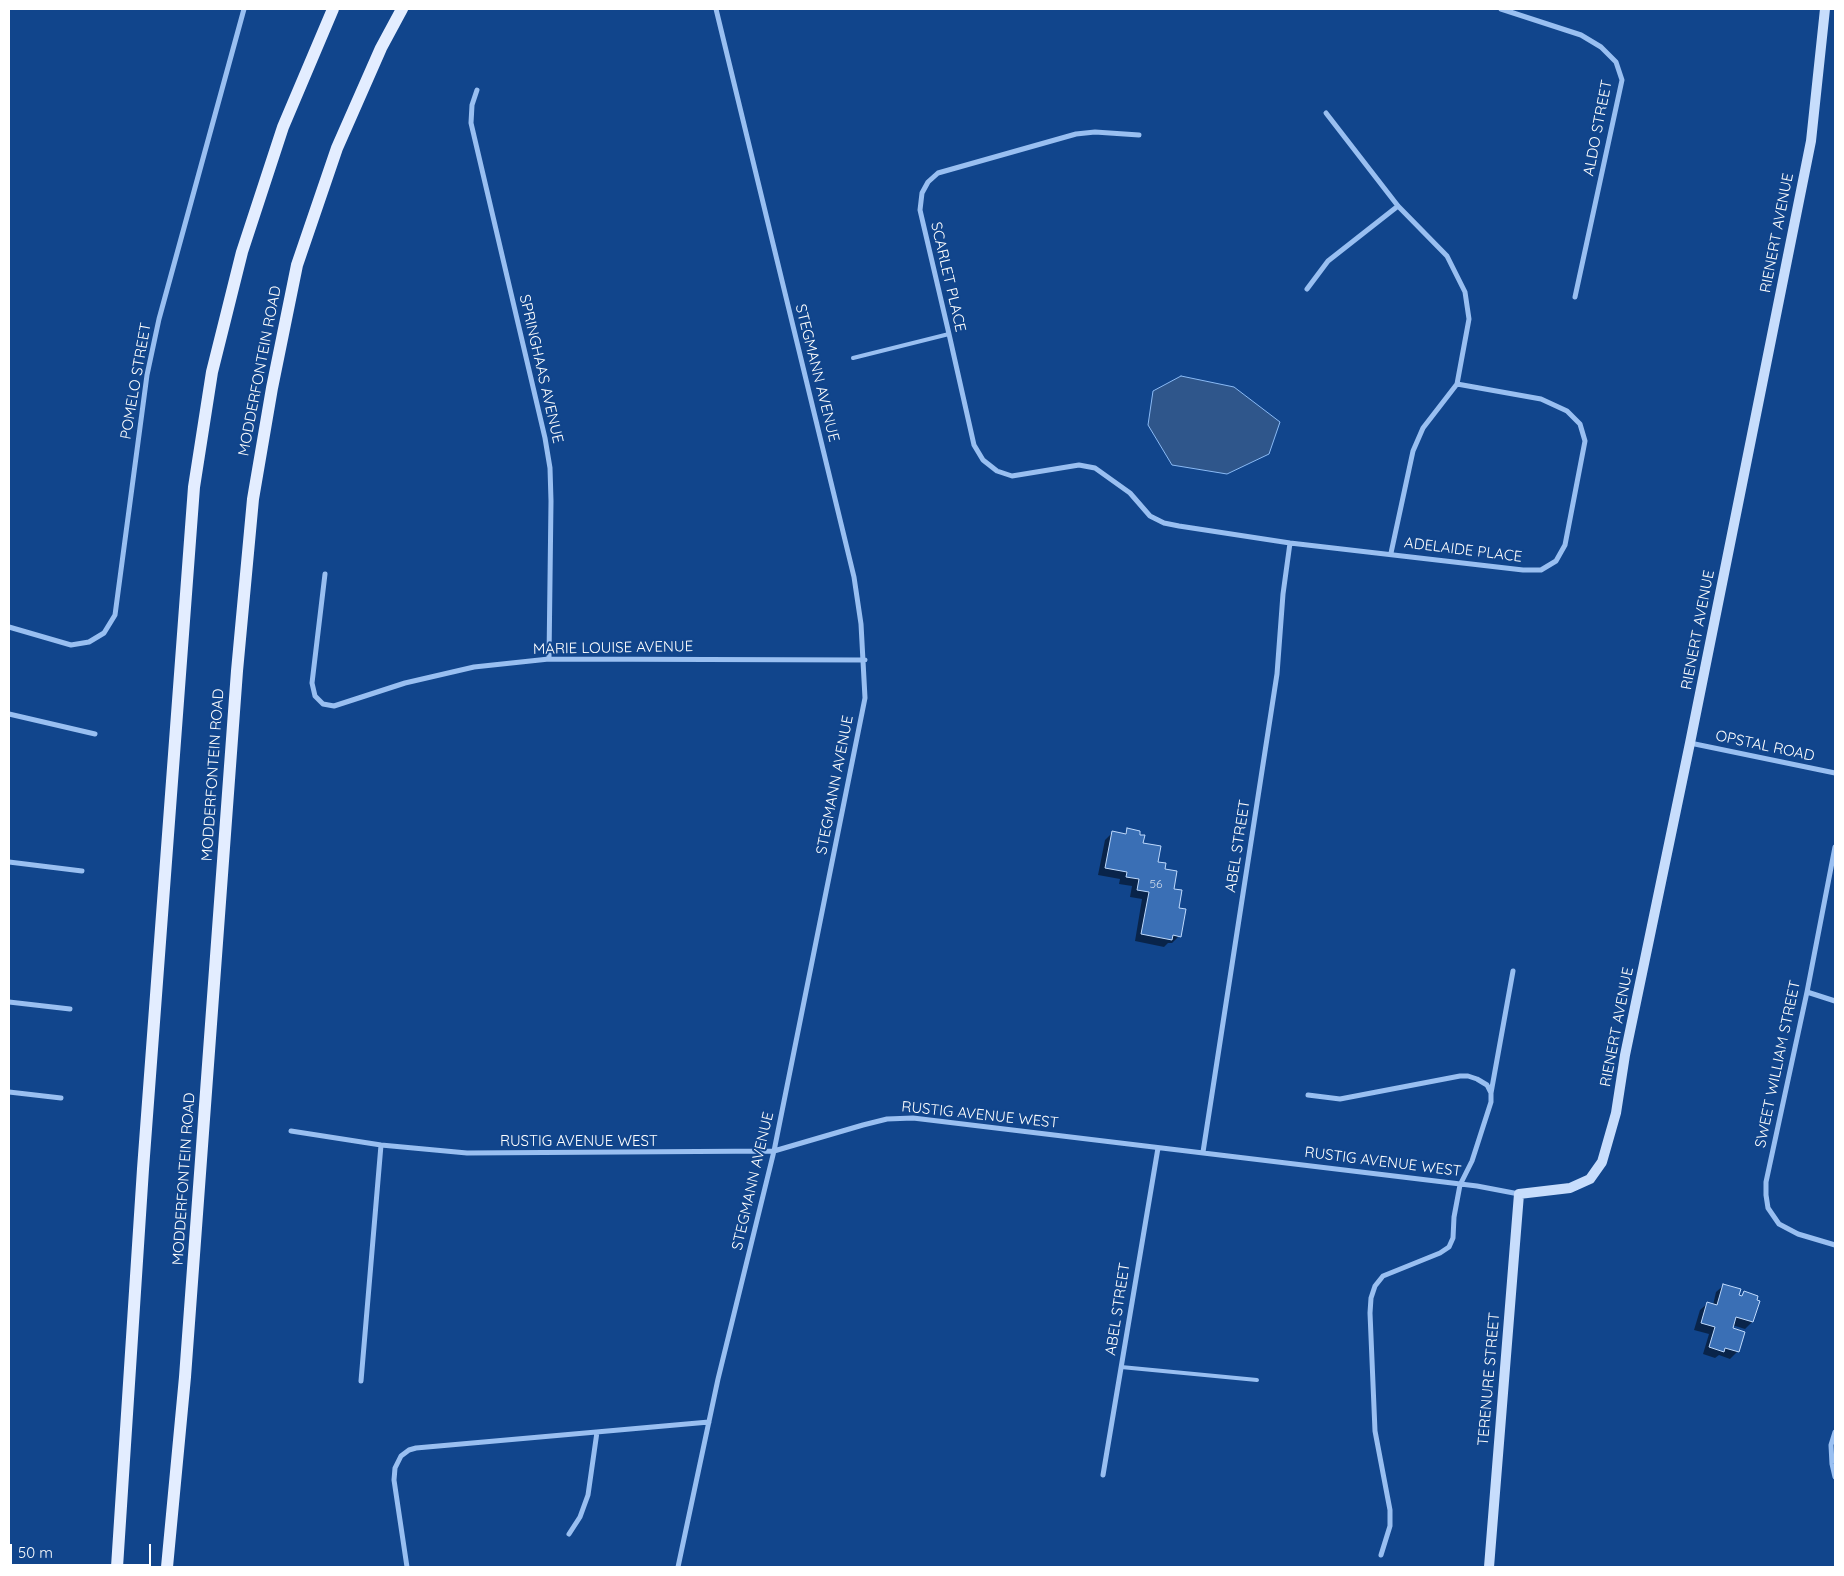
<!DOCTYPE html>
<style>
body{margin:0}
#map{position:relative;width:1844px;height:1576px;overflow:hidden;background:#11458c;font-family:Quicksand,sans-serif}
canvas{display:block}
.frame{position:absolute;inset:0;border:10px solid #fff;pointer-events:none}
.scale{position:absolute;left:10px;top:1544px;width:141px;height:22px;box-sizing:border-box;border:2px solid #fff;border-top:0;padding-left:6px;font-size:15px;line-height:18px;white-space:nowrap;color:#fff;-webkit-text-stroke:4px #11458c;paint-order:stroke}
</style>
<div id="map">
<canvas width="1844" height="1576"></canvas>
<div class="frame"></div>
<div class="scale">50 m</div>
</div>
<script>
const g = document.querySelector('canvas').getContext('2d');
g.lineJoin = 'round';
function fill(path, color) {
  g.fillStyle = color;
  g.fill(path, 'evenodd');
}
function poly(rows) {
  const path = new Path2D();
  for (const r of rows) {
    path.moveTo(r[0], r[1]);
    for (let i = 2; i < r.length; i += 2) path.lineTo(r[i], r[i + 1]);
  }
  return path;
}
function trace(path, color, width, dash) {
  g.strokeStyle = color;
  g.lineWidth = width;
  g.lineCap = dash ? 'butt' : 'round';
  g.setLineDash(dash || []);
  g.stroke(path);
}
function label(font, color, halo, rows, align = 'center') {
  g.font = font + ' Quicksand,sans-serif';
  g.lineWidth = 4;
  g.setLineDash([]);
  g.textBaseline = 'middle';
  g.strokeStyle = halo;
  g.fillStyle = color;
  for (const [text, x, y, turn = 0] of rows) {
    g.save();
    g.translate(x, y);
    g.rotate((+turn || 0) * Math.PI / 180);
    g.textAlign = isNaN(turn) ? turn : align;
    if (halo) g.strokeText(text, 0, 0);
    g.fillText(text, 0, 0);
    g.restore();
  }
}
const water = poly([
 [1181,376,1234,387,1280,422,1269,454,1227,474,1172,465,1148,425,1153,391,1181,376]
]);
fill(water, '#2f568b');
trace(water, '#8abaf5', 1);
fill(poly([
 [1128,830,1142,844,1163,870,1172,890,1178,909,1179,936,1172,943,1168,943,1164,947,1135,941,1142,899,1130,897,1132,886,1119,884,1120,879,1098,875,1105,840,1112,833,1123,835],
 [1724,1285,1737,1296,1740,1297,1744,1293,1752,1322,1745,1329,1732,1325,1738,1351,1730,1359,1719,1355,1715,1358,1703,1354,1709,1334,1694,1330,1700,1310,1708,1303,1713,1305,1716,1292]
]), '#0007');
const building = poly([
 [1127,828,1140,831,1140,835,1145,835,1143,843,1161,846,1158,862,1166,863,1165,869,1177,871,1174,889,1182,890,1179,908,1186,909,1181,937,1173,935,1172,940,1141,934,1149,892,1137,890,1139,879,1126,877,1127,872,1105,868,1112,831,1126,834,1127,828],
 [1723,1284,1741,1289,1739,1295,1742,1296,1744,1291,1758,1296,1757,1300,1760,1301,1753,1322,1736,1317,1733,1328,1745,1332,1739,1352,1725,1348,1724,1352,1709,1347,1715,1327,1701,1323,1707,1302,1717,1305,1723,1284]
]);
fill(building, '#3a6fb5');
trace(building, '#bfdafd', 1);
trace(poly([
 [853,358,949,334],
 [1121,1367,1257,1380]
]), '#99bff1', 4);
trace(poly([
 [1501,9,1581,35,1601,47,1616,62,1622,80,1575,297],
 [477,90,472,105,471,123,545,438,550,468,551,501,549,659],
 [1326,113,1398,206,1447,256,1465,292,1469,319,1457,384],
 [1139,135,1095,132,1076,134,938,173,928,182,922,193,920,210,949,334,974,445,983,460,997,471,1012,476,1079,465,1095,468,1130,493,1150,516,1164,523,1179,526,1290,543,1523,570,1541,570,1556,561,1565,545,1585,441,1580,424,1567,411,1541,399,1457,384,1423,428,1413,451,1391,553],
 [1307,289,1328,261,1398,206],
 [325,574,312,683,315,696,323,704,334,706,405,683,474,667,549,659,865,660],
 [9,627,71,645,89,642,104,633,115,615,147,375,159,319,244,9],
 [9,714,95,734],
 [1690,743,1835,773],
 [1835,847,1807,992,1766,1182,1766,1195,1768,1208,1779,1224,1798,1234,1835,1245],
 [9,862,82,871],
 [1807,992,1835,1001],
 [9,1002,70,1009],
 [9,1092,61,1098],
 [1491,1093,1513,971],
 [1308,1095,1340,1099,1460,1076,1468,1076,1477,1079,1487,1085,1491,1093,1491,1102,1472,1161,1460,1185,1454,1217,1453,1238,1449,1247,1440,1253,1383,1276,1375,1286,1371,1298,1370,1313,1375,1431,1390,1510,1390,1526,1381,1555],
 [291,1131,381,1145,467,1153,774,1151,863,1125,887,1119,913,1118,1477,1186,1519,1194],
 [1203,1152,1277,674,1283,594,1290,543],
 [361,1381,381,1145],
 [1835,1432,1831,1445,1832,1464,1835,1477],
 [1103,1475,1158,1148],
 [569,1534,580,1517,588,1495,597,1432],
 [407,1567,394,1480,395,1468,401,1456,409,1450,416,1448,709,1422],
 [678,1567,718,1379,774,1151,865,698,861,624,854,577,716,9]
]), '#99bff1', 5);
trace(poly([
 [1489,1567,1519,1194,1570,1188,1590,1179,1602,1162,1616,1113,1625,1055,1690,743,1811,141,1825,9]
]), '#c7ddfc', 10);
trace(poly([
 [117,1567,143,1169,194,487,212,372,242,252,283,127,333,9],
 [167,1567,185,1377,237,671,253,499,272,388,297,265,337,148,381,48,402,9]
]), '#e3edff', 12);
label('12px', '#cedbec', null, [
 ["56",1156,884]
]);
label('15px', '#fff', '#11458c', [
 ["ALDO STREET",1598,128,-79],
 ["RIENERT AVENUE",1777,233,-79],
 ["SCARLET PLACE",948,277,77],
 ["SPRINGHAAS AVENUE",541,369,77],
 ["MODDERFONTEIN ROAD",260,371,-79],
 ["STEGMANN AVENUE",817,373,76],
 ["POMELO STREET",136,381,-80],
 ["ADELAIDE PLACE",1463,550,7],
 ["RIENERT AVENUE",1698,630,-79],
 ["MARIE LOUISE AVENUE",613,648,-1],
 ["OPSTAL ROAD",1765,746,12],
 ["MODDERFONTEIN ROAD",213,775,-86],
 ["STEGMANN AVENUE",835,785,-79],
 ["ABEL STREET",1238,846,-81],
 ["RIENERT AVENUE",1617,1027,-79],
 ["SWEET WILLIAM STREET",1778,1064,-78],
 ["RUSTIG AVENUE WEST",980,1115,6],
 ["RUSTIG AVENUE WEST",579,1141],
 ["RUSTIG AVENUE WEST",1383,1162,7],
 ["MODDERFONTEIN ROAD",184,1179,-86],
 ["STEGMANN AVENUE",753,1181,-77],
 ["ABEL STREET",1118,1309,-81],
 ["TERENURE STREET",1489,1379,-85]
]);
</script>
